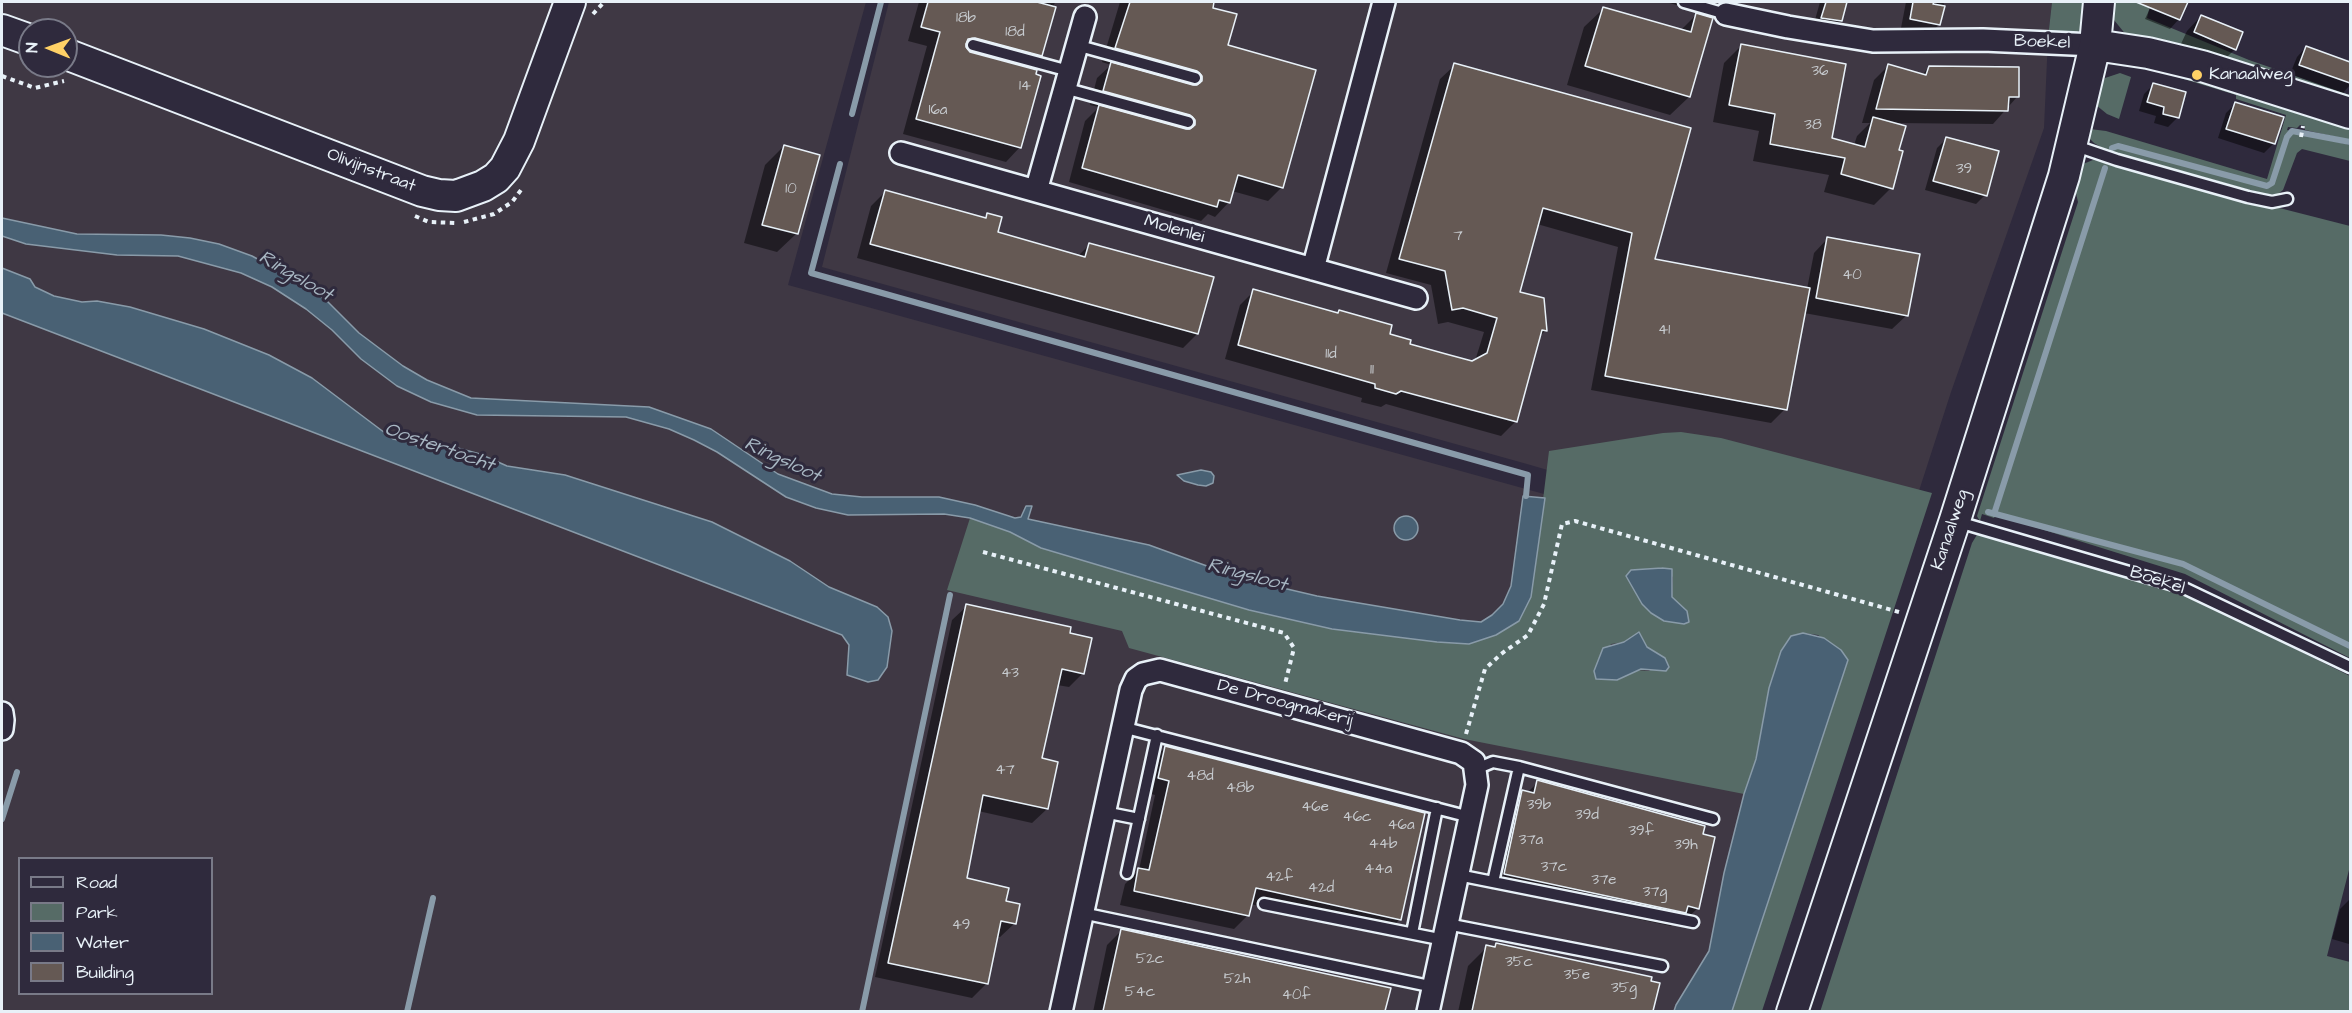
<!DOCTYPE html>
<style>
body{margin:0}
#map{position:relative;width:2352px;height:1013px;overflow:hidden;background:#2f2a3d;font-family:"Architects Daughter",sans-serif}
canvas{display:block}
.frame{position:absolute;inset:0;border:3px solid #e8f1f8;pointer-events:none}
.legend{position:absolute;left:18px;top:857px;width:195px;height:138px;box-sizing:border-box;background:#2f2a3d;border:2px solid #797a88;margin:0;padding:8px 10px;list-style:none;font-size:18px;color:#e8f1f8}
.legend li{display:flex;align-items:center;gap:12px;height:30px}
.legend b{width:30px;border:2px solid #797a88}
.north{position:absolute;left:18px;top:18px;width:60px;height:60px;box-sizing:border-box;background:#2f2a3d;border:2px solid #797a88;border-radius:50%;rotate:271deg;font-size:16px;font-weight:700;line-height:24px;text-align:center;color:#e8f1f8}
.north::after{content:'';display:block;margin:auto;width:21px;height:27px;background:#ffd166;clip-path:polygon(50% 0,100% 100%,50% 72%,0 100%)}
</style>
<div id="map">
<canvas width="2352" height="1013"></canvas>
<div class="frame"></div>
<ul class="legend">
<li><b style="height:8px;background:#2f2a3d"></b>Road</li>
<li><b style="height:16px;background:#566b66"></b>Park</li>
<li><b style="height:16px;background:#496174"></b>Water</li>
<li><b style="height:16px;background:#655954"></b>Building</li>
</ul>
<div class="north">N</div>
</div>
<script>
const g = document.querySelector('canvas').getContext('2d');
g.lineJoin = 'round';
function fill(path, color) {
  g.fillStyle = color;
  g.fill(path, 'evenodd');
}
function poly(rows) {
  const path = new Path2D();
  for (const r of rows) {
    if (r.length === 3) {
      path.moveTo(r[0] + r[2], r[1]);
      path.arc(r[0], r[1], r[2], 0, 2 * Math.PI);
      continue;
    }
    path.moveTo(r[0], r[1]);
    for (let i = 2; i < r.length; i += 2) path.lineTo(r[i], r[i + 1]);
  }
  return path;
}
function trace(path, color, width, dash) {
  g.strokeStyle = color;
  g.lineWidth = width;
  g.lineCap = dash ? 'butt' : 'round';
  g.setLineDash(dash || []);
  g.stroke(path);
}
function label(font, color, halo, rows, align = 'center') {
  g.font = font + ' "Architects Daughter",sans-serif';
  g.lineWidth = 6;
  g.setLineDash([]);
  g.textBaseline = 'middle';
  g.strokeStyle = halo;
  g.fillStyle = color;
  for (const [text, x, y, turn = 0] of rows) {
    g.save();
    g.translate(x, y);
    g.rotate((+turn || 0) * Math.PI / 180);
    g.textAlign = isNaN(turn) ? turn : align;
    if (halo) g.strokeText(text, 0, 0);
    g.fillText(text, 0, 0);
    g.restore();
  }
}
fill(poly([
 [2,2,866,2,788,285,1808,567,1769,688,1756,759,1709,951,1676,1005,1674,1011,2,1012],
 [30,30,66,30,66,66,30,66],
 [20,858,212,858,212,994,20,994],
 [889,2,2052,2,2048,38,2044,128,1951,392,1893,571,1527,464,822,267]
]), '#3f3844');
fill(poly([
 [2052,2,2087,2,2084,26,2081,30,2068,36,2048,38],
 [2113,2,2151,2,2147,18,2249,60,2350,95,2350,104,2127,36,2114,20],
 [2142,63,2350,124,2350,140,2305,130,2305,126,2300,125,2297,128,2288,127,2287,130,2350,145,2350,161,2302,149,2297,153,2283,190,2278,194,2268,195,2106,150,2094,143,2090,139,2090,129,2106,131,2267,179,2286,115,2236,99,2236,95,2141,66],
 [2120,73,2131,77,2119,119,2107,114,2096,105,2097,96,2105,78],
 [2093,160,2108,161,2107,164,2350,226,2350,658,2185,574,1996,515,1994,518,1982,514,1980,521,1978,518,1977,516,2078,202,2075,189,2080,168,2083,164],
 [1681,432,1721,438,1932,493,1762,1011,1732,1011,1848,660,1818,635,1803,633,1769,688,1756,759,1744,794,1464,739,1129,648,1122,631,947,590,970,518,1010,532,1041,548,1249,610,1332,629,1469,644,1496,635,1531,597,1549,451,1663,433],
 [1662,568,1673,577,1672,597,1631,570],
 [1639,632,1647,647,1665,658,1649,671,1635,670,1618,680,1596,679,1611,644,1624,642],
 [1978,533,2181,592,2350,676,2350,866,2327,956,2350,962,2350,1011,1820,1012,1972,543]
]), '#566b66');
const water = poly([
 [2,218,77,234,161,235,190,238,219,244,252,256,300,282,327,301,359,333,403,366,427,380,471,398,649,407,711,429,778,474,832,494,862,497,939,497,975,505,1015,518,1021,517,1026,506,1032,506,1028,519,1149,545,1240,578,1317,596,1460,620,1481,622,1492,615,1503,604,1511,586,1523,496,1545,498,1531,597,1519,621,1496,635,1469,644,1437,642,1332,629,1249,610,1041,548,1010,532,970,518,944,514,848,515,816,508,786,497,717,452,694,440,669,429,626,417,477,415,431,402,397,386,361,359,332,330,306,309,272,287,241,273,178,256,117,255,26,244,2,236,2,218],
 [2,268,30,279,35,287,54,296,82,302,97,301,130,307,204,329,269,355,312,378,393,439,409,442,424,449,454,447,480,454,507,466,565,475,712,522,790,561,829,587,877,607,888,617,892,631,887,667,878,680,868,682,847,675,849,645,842,635,2,313,2,268],
 [1201,470,1211,472,1214,476,1213,483,1206,486,1198,485,1184,481,1177,475,1201,470],
 [1406,528,12],
 [1662,568,1672,569,1672,597,1687,611,1689,622,1684,624,1664,621,1651,613,1642,604,1626,576,1631,570,1662,568],
 [1639,632,1647,647,1665,658,1669,667,1666,671,1641,669,1617,680,1596,679,1594,671,1603,648,1624,642,1639,632],
 [1803,633,1824,638,1841,650,1848,660,1732,1011,1674,1011,1676,1005,1709,951,1724,873,1744,794,1756,759,1769,688,1781,651,1791,636,1803,633]
]);
fill(water, '#496174');
trace(water, '#899ba9', 1.5);
fill(poly([
 [919,2,1055,2,1040,55,1026,69,1020,147,1006,162,903,134,927,46,908,41],
 [1120,2,1213,2,1211,9,1282,187,1268,201,1232,191,1229,202,1215,217,1208,214,1201,221,1069,182,1085,121,1099,107,1090,105,1097,78,1111,65,1102,62],
 [1666,2,1684,2,1680,6],
 [1820,2,1846,2,1841,21,1831,30,1813,27],
 [1906,2,1944,2,1939,25,1929,34,1901,28],
 [2153,2,2182,2,2186,3,2179,19,2170,29,2145,19],
 [1603,9,1680,31,1696,15,1689,97,1670,115,1567,85,1584,27],
 [2201,16,2235,49,2221,63,2180,46,2187,31],
 [1742,45,1831,139,1854,145,1857,136,1870,123,1862,123,1874,80,1888,66,1922,75,1929,67,2017,97,1993,124,1894,123,1898,151,1891,188,1874,205,1824,192,1829,175,1753,161,1759,131,1713,122,1724,63],
 [2306,47,2350,63,2350,85,2343,93,2290,74,2297,57],
 [1455,65,1689,129,1653,260,1807,289,1814,253,1828,238,1907,315,1892,329,1804,313,1785,409,1771,423,1591,390,1618,247,1537,224,1518,293,1546,330,1538,338,1515,422,1501,436,1386,404,1381,407,1361,402,1362,398,1225,359,1240,305,1254,291,1388,335,1408,345,1472,363,1475,361,1484,332,1448,322,1438,324,1431,285,1386,273,1440,79],
 [2154,84,2185,93,2177,118,2168,127,2154,123,2156,116,2139,111,2144,94],
 [2236,103,2282,118,2273,144,2264,153,2218,138,2226,113],
 [1946,139,1985,195,1976,204,1925,190,1937,148],
 [784,146,796,234,777,252,744,243,765,165],
 [885,192,984,219,988,215,996,233,1078,256,1089,245,1197,334,1183,348,857,258,871,206],
 [967,606,1068,634,1083,673,1069,687,1057,685,1041,760,1047,809,1032,823,978,811,965,880,1004,903,1015,923,1000,937,996,937,986,984,972,998,875,977,952,620],
 [1165,747,1400,919,1386,933,1250,904,1248,915,1234,929,1120,905,1125,884,1139,870,1155,795,1144,792,1151,762],
 [1538,782,1698,908,1683,922,1676,921,1671,926,1490,888,1508,806,1522,792,1527,793],
 [2349,900,2350,900,2349,944,2332,939,2340,909],
 [1121,931,1389,989,1384,1012,1093,1012,1107,945],
 [1496,944,1658,984,1652,1012,1458,1012,1468,966,1487,947,1493,948]
]), '#0007');
trace(poly([
 [852,114,881,2],
 [2112,148,2118,146,2267,186,2272,183,2287,137,2292,131,2350,142],
 [840,164,811,273,1528,475,1526,496],
 [1988,512,2183,564,2350,646],
 [1994,514,2105,168],
 [2,819,17,772],
 [407,1012,433,898],
 [862,1012,950,595]
]), '#899ba9', 6);
const building = poly([
 [928,2,1037,2,1056,7,1042,56,975,38,968,39,966,44,966,47,970,52,1037,70,1036,74,1041,76,1021,148,916,119,940,32,921,27,928,2],
 [1130,2,1214,2,1213,8,1237,14,1228,45,1316,70,1283,188,1238,175,1230,203,1219,200,1217,207,1082,168,1099,105,1186,129,1190,129,1195,125,1195,120,1190,115,1103,91,1111,62,1193,85,1197,85,1202,81,1202,76,1197,71,1115,48,1130,2],
 [1826,2,1847,2,1842,21,1821,18,1826,2],
 [1913,2,1934,2,1933,4,1945,6,1940,25,1910,19,1913,2],
 [2136,2,2188,2,2180,20,2136,2],
 [1603,7,1691,32,1696,13,1713,18,1690,97,1585,66,1603,7],
 [2201,15,2243,32,2236,50,2194,32,2201,15],
 [1741,44,1846,64,1832,138,1865,147,1873,117,1906,126,1899,150,1903,151,1893,189,1841,174,1845,158,1770,144,1775,114,1729,105,1741,44],
 [2306,46,2350,62,2350,83,2299,65,2306,46],
 [1454,63,1691,128,1655,259,1810,288,1787,410,1605,376,1632,233,1543,208,1520,292,1544,298,1547,331,1542,330,1517,422,1401,391,1396,394,1375,388,1375,384,1238,345,1253,289,1338,313,1339,310,1392,325,1390,334,1411,340,1410,344,1446,354,1472,361,1487,353,1497,318,1463,308,1452,310,1445,271,1399,259,1454,63],
 [1888,64,1926,75,1929,66,2019,67,2019,97,2009,97,2008,111,1876,109,1888,64],
 [2153,83,2186,92,2179,118,2163,114,2164,107,2147,102,2153,83],
 [2235,102,2284,117,2275,144,2226,129,2235,102],
 [1946,137,1999,151,1987,196,1933,181,1946,137],
 [784,145,820,155,798,234,762,225,784,145],
 [885,190,986,218,987,213,1002,217,998,232,1085,257,1089,243,1214,277,1198,334,870,244,885,190],
 [1827,237,1920,254,1908,316,1816,298,1827,237],
 [966,604,1071,627,1070,633,1092,638,1084,674,1062,669,1042,758,1058,762,1048,809,983,795,967,878,1009,888,1006,901,1020,904,1016,924,1001,921,988,984,888,963,966,604],
 [1165,746,1425,813,1401,920,1256,888,1249,916,1134,891,1138,868,1149,870,1169,781,1158,778,1165,746],
 [1537,780,1705,826,1703,834,1715,837,1699,909,1688,906,1686,913,1504,874,1522,790,1534,793,1537,780],
 [1121,929,1391,988,1385,1011,1103,1011,1121,929],
 [1496,943,1652,977,1651,981,1660,983,1653,1011,1472,1011,1486,945,1495,947,1496,943]
]);
fill(building, '#655954');
trace(building, '#e8f1f8', 1.5);
const lane = poly([
 [1684,2,1726,14],
 [973,45,1069,71],
 [1076,45,1195,78],
 [1064,88,1188,122],
 [2073,145,2117,160,2248,197,2272,202,2287,199],
 [1955,521,2184,588,2350,667],
 [1122,727,1470,817],
 [1476,769,1493,762,1519,767,1713,819],
 [1104,812,1139,819],
 [1127,873,1157,735],
 [1458,875,1693,922],
 [1493,882,1519,767],
 [1264,904,1444,940],
 [1082,913,1434,987],
 [1447,924,1662,966],
 [1412,933,1437,808]
]);
const street = poly([
 [1726,14,1788,27,1873,41,1983,40,2095,45],
 [901,153,1416,298],
 [1036,191,1085,17],
 [1313,269,1384,2],
 [2,713,3,720,2,729],
 [1061,1012,1131,690,1136,679,1143,674,1160,670,1461,753,1474,762,1477,785,1428,1012]
]);
const secondary = poly([
 [2,30,30,40],
 [2095,45,2148,53,2202,66,2350,113],
 [66,54,422,191,439,195,456,196,483,186,496,178,505,168,519,141,570,2],
 [1792,1012,1955,520,2064,176,2095,45,2099,2]
]);
trace(lane, '#e8f1f8', 15);
trace(street, '#e8f1f8', 26);
trace(secondary, '#e8f1f8', 34);
trace(poly([
 [593,14,604,2],
 [2,76,35,88,64,81],
 [2301,137,2303,126],
 [415,216,429,222,457,223],
 [464,222,494,214,512,202,521,190],
 [983,552,1284,633,1294,648,1285,684],
 [1466,734,1485,669,1501,654,1528,635,1544,604,1562,524,1575,521,1899,612]
]), '#e8f1f8', 4, [4.5, 4.5]);
trace(lane, '#2f2a3d', 10);
trace(street, '#2f2a3d', 21);
trace(secondary, '#2f2a3d', 30);
for (const [x, y, r, color] of [
 [2197,75,6,"#ffd166"]
]) {
  const dot = new Path2D();
  dot.arc(x, y, r, 0, 2 * Math.PI);
  g.fillStyle = color;
  g.fill(dot);
  trace(dot, '#2f2a3d', 2);
}
label('15px', '#c7cbcf', null, [
 ["18b",966,19],
 ["18d",1015,33],
 ["36",1820,72],
 ["14",1025,87],
 ["16a",938,111],
 ["38",1813,126],
 ["39",1964,170],
 ["10",791,190],
 ["7",1458,237],
 ["40",1852,276],
 ["41",1664,331],
 ["11d",1331,355],
 ["11",1372,371],
 ["43",1010,674],
 ["47",1005,771],
 ["48d",1200,777],
 ["48b",1240,789],
 ["39b",1539,806],
 ["46e",1315,808],
 ["39d",1587,816],
 ["46c",1357,818],
 ["46a",1401,826],
 ["39f",1641,832],
 ["37a",1531,841],
 ["44b",1383,845],
 ["39h",1686,846],
 ["37c",1554,868],
 ["44a",1378,870],
 ["42f",1279,878],
 ["37e",1604,881],
 ["42d",1321,889],
 ["37g",1655,893],
 ["49",961,926],
 ["52c",1150,960],
 ["35c",1519,963],
 ["35e",1577,976],
 ["52h",1237,980],
 ["35g",1624,989],
 ["54c",1140,993],
 ["40f",1296,996]
]);
label('18px', '#e8f1f8', '#2f2a3d', [
 ["Boekel",2042,43,2],
 ["Olivijnstraat",371,171,21],
 ["Molenlei",1174,230,16],
 ["Kanaalweg",1951,530,-72],
 ["Boekel",2157,581,18],
 ["De Droogmakerij",1285,704,15]
]);
label('18px', '#e8f1f8', '#2f2a3d', [
 ["Kanaalweg",2209,75]
], 'left');
label('italic 20px', '#a8b7c3', '#2f2a3d', [
 ["Ringsloot",295,277,30],
 ["Oostertocht",439,448,19],
 ["Ringsloot",782,461,25],
 ["Ringsloot",1247,576,15]
]);
</script>
